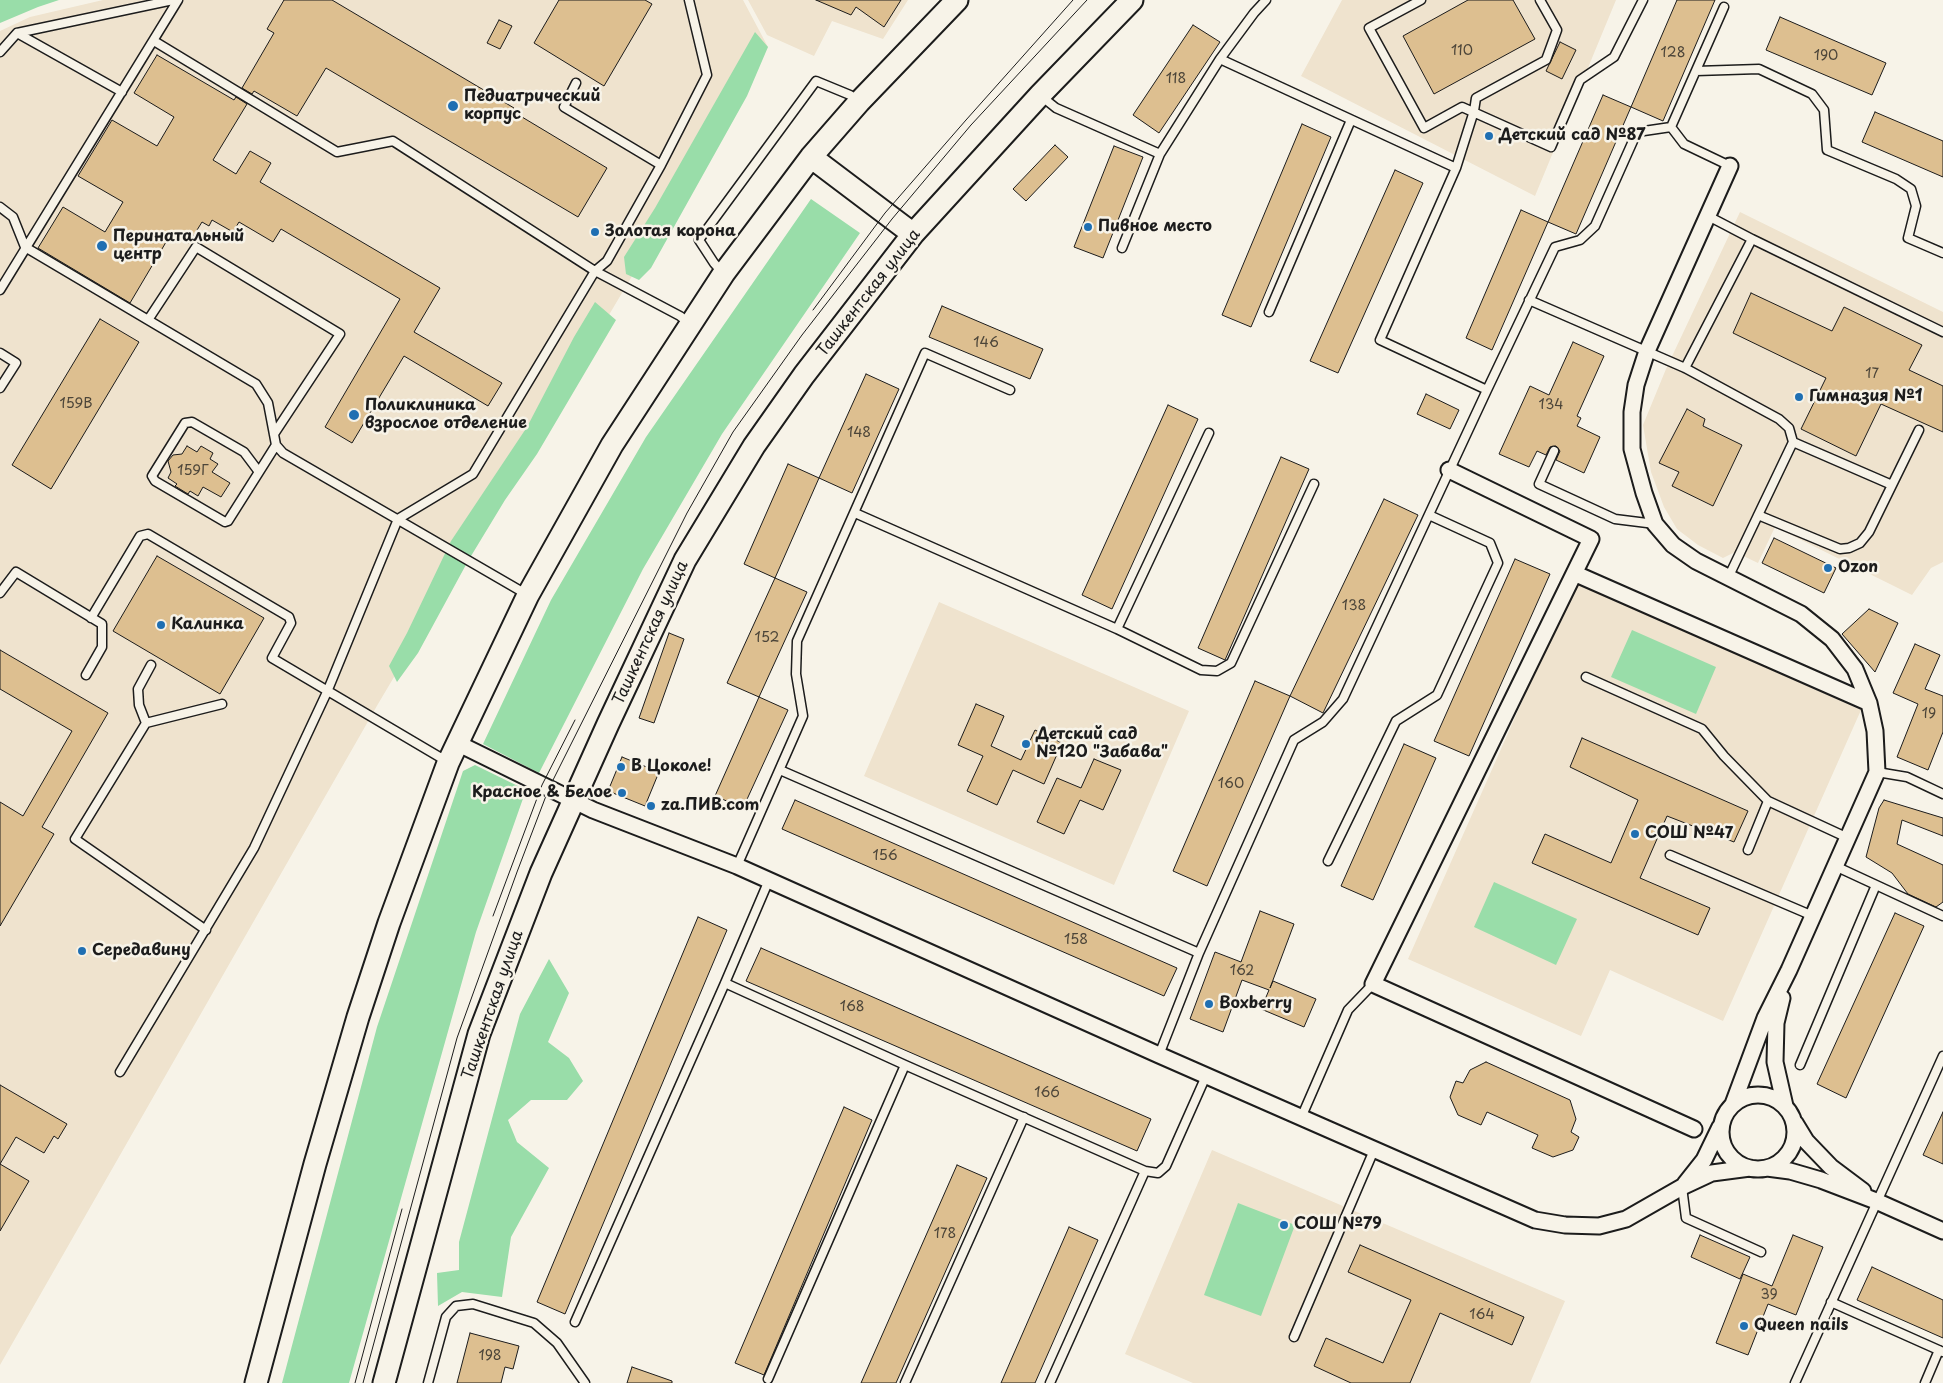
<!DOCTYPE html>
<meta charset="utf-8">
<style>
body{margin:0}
canvas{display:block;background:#f7f3e8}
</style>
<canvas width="1943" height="1383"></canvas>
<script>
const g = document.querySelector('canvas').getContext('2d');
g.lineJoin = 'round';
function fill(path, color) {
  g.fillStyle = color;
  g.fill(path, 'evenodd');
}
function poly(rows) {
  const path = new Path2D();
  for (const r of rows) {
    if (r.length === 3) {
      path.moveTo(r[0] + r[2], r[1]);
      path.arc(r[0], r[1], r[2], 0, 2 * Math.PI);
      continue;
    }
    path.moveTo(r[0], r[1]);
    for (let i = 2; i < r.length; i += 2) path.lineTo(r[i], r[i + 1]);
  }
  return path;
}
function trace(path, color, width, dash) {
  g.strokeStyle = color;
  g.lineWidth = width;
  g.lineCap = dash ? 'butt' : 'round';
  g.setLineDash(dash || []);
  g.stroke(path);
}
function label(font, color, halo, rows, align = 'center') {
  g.font = font + ' "Playpen Sans",sans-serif';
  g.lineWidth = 5;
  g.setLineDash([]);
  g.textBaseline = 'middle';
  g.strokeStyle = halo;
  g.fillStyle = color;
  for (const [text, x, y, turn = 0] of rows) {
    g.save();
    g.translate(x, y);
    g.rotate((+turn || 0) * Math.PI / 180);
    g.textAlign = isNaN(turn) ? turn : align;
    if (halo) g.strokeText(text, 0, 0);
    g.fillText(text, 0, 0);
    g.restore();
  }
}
fill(poly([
 [103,0,743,0,768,47,378,704,0,1365,0,31,30,17],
 [748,0,908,0,883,39,832,21,814,56,767,35],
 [1342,0,1616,0,1535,196,1301,76],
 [1740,212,1943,312,1943,562,1931,568,1912,595,1775,527,1758,563,1735,552,1723,558,1698,545,1677,529,1664,507,1651,472,1643,425,1666,369],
 [1575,582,1861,710,1723,1021,1610,970,1581,1036,1408,959],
 [939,602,1189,711,1114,885,864,776],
 [1212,1150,1565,1301,1530,1383,1193,1383,1125,1354]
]), '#efe3ce');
fill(poly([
 [0,0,59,0,38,7,0,23],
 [755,32,768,47,747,96,651,268,639,280,626,274,624,257,655,208],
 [811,199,860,233,722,434,643,569,539,773,483,744,551,600,646,437],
 [595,302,616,320,537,454,505,500,468,561,418,653,397,682,389,666,407,633,451,541,527,427,574,337],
 [1632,630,1716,667,1696,714,1611,677],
 [475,765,526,790,476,932,349,1383,282,1383,377,1027,463,771],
 [1494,882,1577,919,1556,965,1474,927],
 [549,959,569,993,548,1042,569,1058,583,1081,567,1100,531,1100,508,1120,517,1142,549,1168,511,1237,502,1297,462,1292,438,1306,437,1273,459,1270,459,1242,520,1014],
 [1238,1203,1295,1225,1261,1316,1204,1295]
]), '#99dda9');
const building = poly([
 [284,0,332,0,514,108,512,111,607,168,578,217,326,68,297,116,254,91,252,94,242,88,274,33,267,29,284,0],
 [559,0,645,0,652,4,604,86,534,43,559,0],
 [816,0,901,0,884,27,856,7,851,15,816,0],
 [1468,0,1513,0,1535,39,1434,94,1403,36,1468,0],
 [1677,0,1715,0,1663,121,1631,107,1677,0],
 [1780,17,1886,63,1872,95,1766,50,1780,17],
 [499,20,512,26,500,49,487,43,499,20],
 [1193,25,1220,42,1159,133,1133,115,1193,25],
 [1560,42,1576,50,1562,79,1546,71,1560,42],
 [157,55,234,100,236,97,247,104,213,160,236,174,250,151,271,163,260,182,440,288,414,332,502,383,488,406,404,356,352,443,325,427,400,299,281,229,273,242,239,222,233,232,212,220,209,226,202,222,189,243,172,232,130,303,38,248,63,207,105,232,123,202,78,176,112,120,157,146,174,117,134,93,157,55],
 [1603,95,1631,107,1576,234,1548,222,1603,95],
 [1875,112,1943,141,1943,177,1862,142,1875,112],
 [1302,124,1331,137,1251,327,1222,315,1302,124],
 [1055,145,1068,157,1026,201,1013,189,1055,145],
 [1114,146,1143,157,1103,258,1074,247,1114,146],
 [1395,170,1423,183,1338,373,1310,361,1395,170],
 [1521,210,1548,222,1492,350,1466,338,1521,210],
 [1751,293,1832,331,1844,307,1922,345,1909,370,1943,386,1943,432,1881,404,1856,456,1801,429,1826,378,1733,333,1751,293],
 [942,306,1043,349,1030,379,929,337,942,306],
 [100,319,139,342,51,489,12,465,100,319],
 [1573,342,1604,356,1577,416,1581,418,1577,426,1600,437,1584,473,1556,460,1560,451,1556,446,1550,447,1546,455,1537,451,1529,467,1499,454,1530,386,1549,395,1573,342],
 [866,374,899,389,852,493,819,478,866,374],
 [1426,394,1459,410,1450,429,1417,414,1426,394],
 [1168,405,1198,419,1112,609,1082,595,1168,405],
 [1687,409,1705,419,1703,426,1742,445,1713,506,1672,486,1679,472,1659,463,1687,409],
 [187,446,197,452,201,446,213,453,210,459,218,464,212,472,230,483,221,497,203,487,198,496,190,491,188,494,175,486,177,484,168,478,171,472,168,461,173,455,182,454,187,446],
 [1281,457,1309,469,1225,660,1198,648,1281,457],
 [788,464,819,478,775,578,744,564,788,464],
 [1384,499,1418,515,1323,713,1290,696,1384,499],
 [1774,538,1836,568,1824,593,1762,563,1774,538],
 [157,556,264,618,220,694,113,631,157,556],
 [1515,559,1550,574,1469,756,1434,741,1515,559],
 [775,578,807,592,759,697,727,683,775,578],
 [1869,609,1898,623,1875,672,1842,634,1869,609],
 [669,633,684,639,654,723,639,718,669,633],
 [1915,644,1940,655,1925,689,1943,696,1943,732,1928,770,1897,757,1918,704,1893,693,1915,644],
 [0,650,108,713,42,827,54,834,0,926,0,802,23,816,72,731,0,689,0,650],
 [1255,681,1290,696,1207,886,1173,871,1255,681],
 [759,697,788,710,743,808,715,796,759,697],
 [976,704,1004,716,991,746,1021,760,1035,730,1062,743,1044,784,1013,770,997,805,967,791,983,756,958,745,976,704],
 [1582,738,1748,811,1734,842,1667,816,1640,878,1710,908,1698,935,1532,863,1545,834,1611,863,1638,800,1570,767,1582,738],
 [1404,744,1436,758,1373,900,1341,886,1404,744],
 [622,757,659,772,645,806,608,791,622,757],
 [1094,759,1121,770,1103,810,1080,800,1064,834,1037,822,1057,778,1081,788,1094,759],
 [795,800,1177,968,1164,996,782,829,795,800],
 [1884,800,1943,818,1943,836,1902,820,1897,844,1943,865,1943,902,1936,907,1908,894,1892,873,1866,857,1879,808,1884,800],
 [1260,911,1294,924,1270,988,1273,981,1316,999,1304,1027,1261,1009,1269,990,1242,980,1223,1032,1190,1019,1215,952,1241,962,1260,911],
 [1895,913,1924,926,1846,1098,1817,1084,1895,913],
 [698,917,727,930,565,1314,537,1302,698,917],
 [761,948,1151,1119,1137,1151,746,981,761,948],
 [1486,1062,1570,1100,1576,1119,1571,1132,1579,1137,1573,1150,1553,1157,1532,1148,1538,1135,1487,1112,1481,1125,1458,1115,1450,1097,1456,1081,1463,1083,1470,1070,1486,1062],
 [0,1085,67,1124,58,1139,54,1136,44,1153,16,1137,0,1164,29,1181,0,1231,0,1085],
 [844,1107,872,1120,764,1375,735,1363,844,1107],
 [1943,1112,1943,1164,1923,1155,1943,1112],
 [957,1165,987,1178,896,1383,861,1383,957,1165],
 [1069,1227,1098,1240,1035,1383,1001,1383,1069,1227],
 [1700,1235,1750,1257,1740,1279,1691,1257,1700,1235],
 [1793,1235,1823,1247,1796,1315,1768,1304,1748,1355,1716,1343,1743,1274,1772,1286,1793,1235],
 [1360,1245,1524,1317,1512,1345,1440,1313,1410,1383,1351,1383,1314,1366,1326,1338,1383,1363,1411,1300,1348,1272,1360,1245],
 [1872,1267,1943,1300,1943,1338,1857,1300,1872,1267],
 [470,1333,519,1346,513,1369,505,1367,501,1383,457,1383,470,1333],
 [632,1367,672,1381,672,1383,627,1383,632,1367]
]);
fill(building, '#ddbf90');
trace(building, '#1c1c1c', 1);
const lane = poly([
 [1421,0,1369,28,1424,128,1462,107,1551,147,1580,80,1614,57,1643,0],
 [17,33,122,92],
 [154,41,337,152,393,141,595,271,680,316,689,323],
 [0,52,17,33,173,0],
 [1220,59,1456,168,1380,340,1487,390],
 [1696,71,1759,69,1812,94,1824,110,1827,150,1896,179,1911,189,1916,206,1908,238,1943,253],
 [576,83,564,107,661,165],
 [1041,96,1056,108,1160,154],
 [1671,127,1684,144,1730,166],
 [1456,168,1474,111,1476,98,1546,60,1557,30,1540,0],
 [0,207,13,217,25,247,256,384,268,403,276,445,283,453,526,594],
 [1708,216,1752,239],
 [1122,248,1160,154,1220,59,1254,13,1266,0],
 [722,272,714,263,699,240,816,81,850,95,857,100],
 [0,290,178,0],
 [1529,300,1685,368,1779,419,1789,428,1793,442,1728,578],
 [1269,312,1351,120],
 [148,320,196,247,340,334,274,434],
 [0,353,16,363,0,388],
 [1685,368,1752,239,1943,332],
 [1793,442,1892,485],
 [1554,451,1539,484,1615,519,1655,524],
 [259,472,244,452,192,422,185,423,152,476,155,481,225,522,228,521,259,472,276,445],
 [855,513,1117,629,1201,670,1217,671,1231,663,1314,484],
 [1758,515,1840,549,1849,548,1860,543,1869,532,1919,430],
 [0,593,16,572,102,624,102,647,86,675],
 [91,618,140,536,148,534,289,617,291,623,272,658,448,762],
 [1117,629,1209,433],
 [1586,677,1702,729,1724,756,1768,801],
 [146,723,139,705,138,689,151,665],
 [780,770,1199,953],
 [1877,772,1907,777,1943,794],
 [1748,850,1768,801,1848,838],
 [1670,855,1813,916],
 [1328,861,1396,721,1437,695,1498,563,1490,543,1429,515],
 [737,866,803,716,796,674,797,641,925,353,1010,390],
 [1835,866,1943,916],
 [206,930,75,839,146,723,222,704],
 [725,983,905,1065,1145,1171,1158,1173,1166,1166,1206,1076],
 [1159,1055,1199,953,1294,740,1323,722,1343,699,1487,390,1555,247,1580,240,1595,226,1637,132,1671,127,1724,7],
 [1800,1065,1876,885],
 [120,1072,254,848,327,692,398,519,473,474,595,271,607,261,661,165,707,75,689,0],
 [1301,1118,1348,1010,1373,984],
 [1682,1187,1686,1218,1761,1252],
 [1831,1302,1943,1352],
 [575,1322,725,983,769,880],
 [1294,1337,1374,1150],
 [768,1379,905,1065],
 [428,1383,446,1317,456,1306,473,1304,534,1323,557,1343,585,1383],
 [905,1383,1024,1117],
 [1050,1383,1145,1171],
 [1795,1383,1943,1056],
 [1925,1383,1939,1350]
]);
const street = poly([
 [1730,166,1647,351,1636,385,1632,412,1632,449,1644,493,1655,524,1673,545,1696,561,1801,614,1832,639,1855,669,1869,703,1875,731,1877,772,1789,970,1765,1018,1733,1104],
 [1449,470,1591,539,1373,984,1694,1129],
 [1576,574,1869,703],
 [457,743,593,810,737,866,1159,1055,1535,1220,1565,1225,1599,1226,1626,1219,1682,1187,1712,1173,1750,1168],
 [1782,998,1776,1023,1775,1062,1785,1106],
 [1758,1132,37],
 [1795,1123,1806,1141,1831,1167,1863,1191],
 [1767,1168,1790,1171,1821,1180,1876,1201,1943,1231],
 [1685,1184,1704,1160,1720,1127]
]);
const secondary = poly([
 [811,157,913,234],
 [256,1383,315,1164,358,1017,389,923,448,763,528,595,612,445,724,273,811,157,859,102,957,0],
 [384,1383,479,1034,541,873,608,724,685,560,754,446,804,375,913,234,1040,95,1132,0]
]);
trace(lane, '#1c1c1c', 11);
trace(street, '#1c1c1c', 19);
trace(secondary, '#1c1c1c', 25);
trace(lane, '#f7f3e8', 8);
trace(street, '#f7f3e8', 15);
trace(secondary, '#f7f3e8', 21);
trace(poly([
 [813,310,885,213,966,120,1073,0],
 [493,916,542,785,575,720],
 [355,1383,402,1209],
 [363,1383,457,1038,517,872,549,788,687,513,733,432,802,335,892,219,971,125,1087,0]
]), '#1c1c1c', 1);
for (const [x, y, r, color] of [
 [453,106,6,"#1f6fb2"],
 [1489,136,5,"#1f6fb2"],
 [1088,227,5,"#1f6fb2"],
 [595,232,5,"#1f6fb2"],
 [102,246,6,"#1f6fb2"],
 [1799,397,5,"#1f6fb2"],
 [354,415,6,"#1f6fb2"],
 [1828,568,5,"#1f6fb2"],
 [161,625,5,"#1f6fb2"],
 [1026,744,5,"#1f6fb2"],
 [621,767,5,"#1f6fb2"],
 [622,793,5,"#1f6fb2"],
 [651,806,5,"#1f6fb2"],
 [1635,834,5,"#1f6fb2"],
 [82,951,5,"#1f6fb2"],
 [1209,1004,5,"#1f6fb2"],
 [1284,1225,5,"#1f6fb2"],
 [1744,1326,5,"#1f6fb2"]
]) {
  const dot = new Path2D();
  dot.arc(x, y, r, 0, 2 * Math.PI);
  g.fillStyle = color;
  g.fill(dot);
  trace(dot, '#f7f3e8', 2);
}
label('14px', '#4c4539', null, [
 ["110",1462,51],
 ["128",1673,53],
 ["190",1826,56],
 ["118",1176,79],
 ["146",986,343],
 ["17",1872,374],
 ["159В",76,404],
 ["134",1551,405],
 ["148",859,433],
 ["159Г",193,471],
 ["138",1354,606],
 ["152",767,638],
 ["19",1929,714],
 ["160",1231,784],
 ["156",885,856],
 ["158",1076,940],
 ["162",1242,971],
 ["168",852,1007],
 ["166",1047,1093],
 ["178",945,1234],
 ["39",1769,1295],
 ["164",1482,1315],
 ["198",490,1356]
]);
label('bold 16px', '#1c1c1c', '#f7f3e8', [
 ["Педиатрический",464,97],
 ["корпус",464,115],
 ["Детский сад №87",1499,136],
 ["Пивное место",1098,227],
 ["Золотая корона",605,232],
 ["Перинатальный",113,237],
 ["центр",113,255],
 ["Гимназия №1",1809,397],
 ["Поликлиника",365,406],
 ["взрослое отделение",365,424],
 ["Ozon",1838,568],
 ["Калинка",171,625],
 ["Детский сад",1036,735],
 ["№120 \"Забава\"",1036,753],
 ["В Цоколе!",631,767],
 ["Красное & Белое",612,793,"right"],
 ["za.ПИВ.com",661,806],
 ["СОШ №47",1645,834],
 ["Середавину",92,951],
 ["Boxberry",1219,1004],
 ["СОШ №79",1294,1225],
 ["Queen nails",1754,1326]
], 'left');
label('16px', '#1c1c1c', '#f7f3e8', [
 ["Ташкентская улица",869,293,-52],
 ["Ташкентская улица",651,633,-65],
 ["Ташкентская улица",493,1005,-71]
]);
</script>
